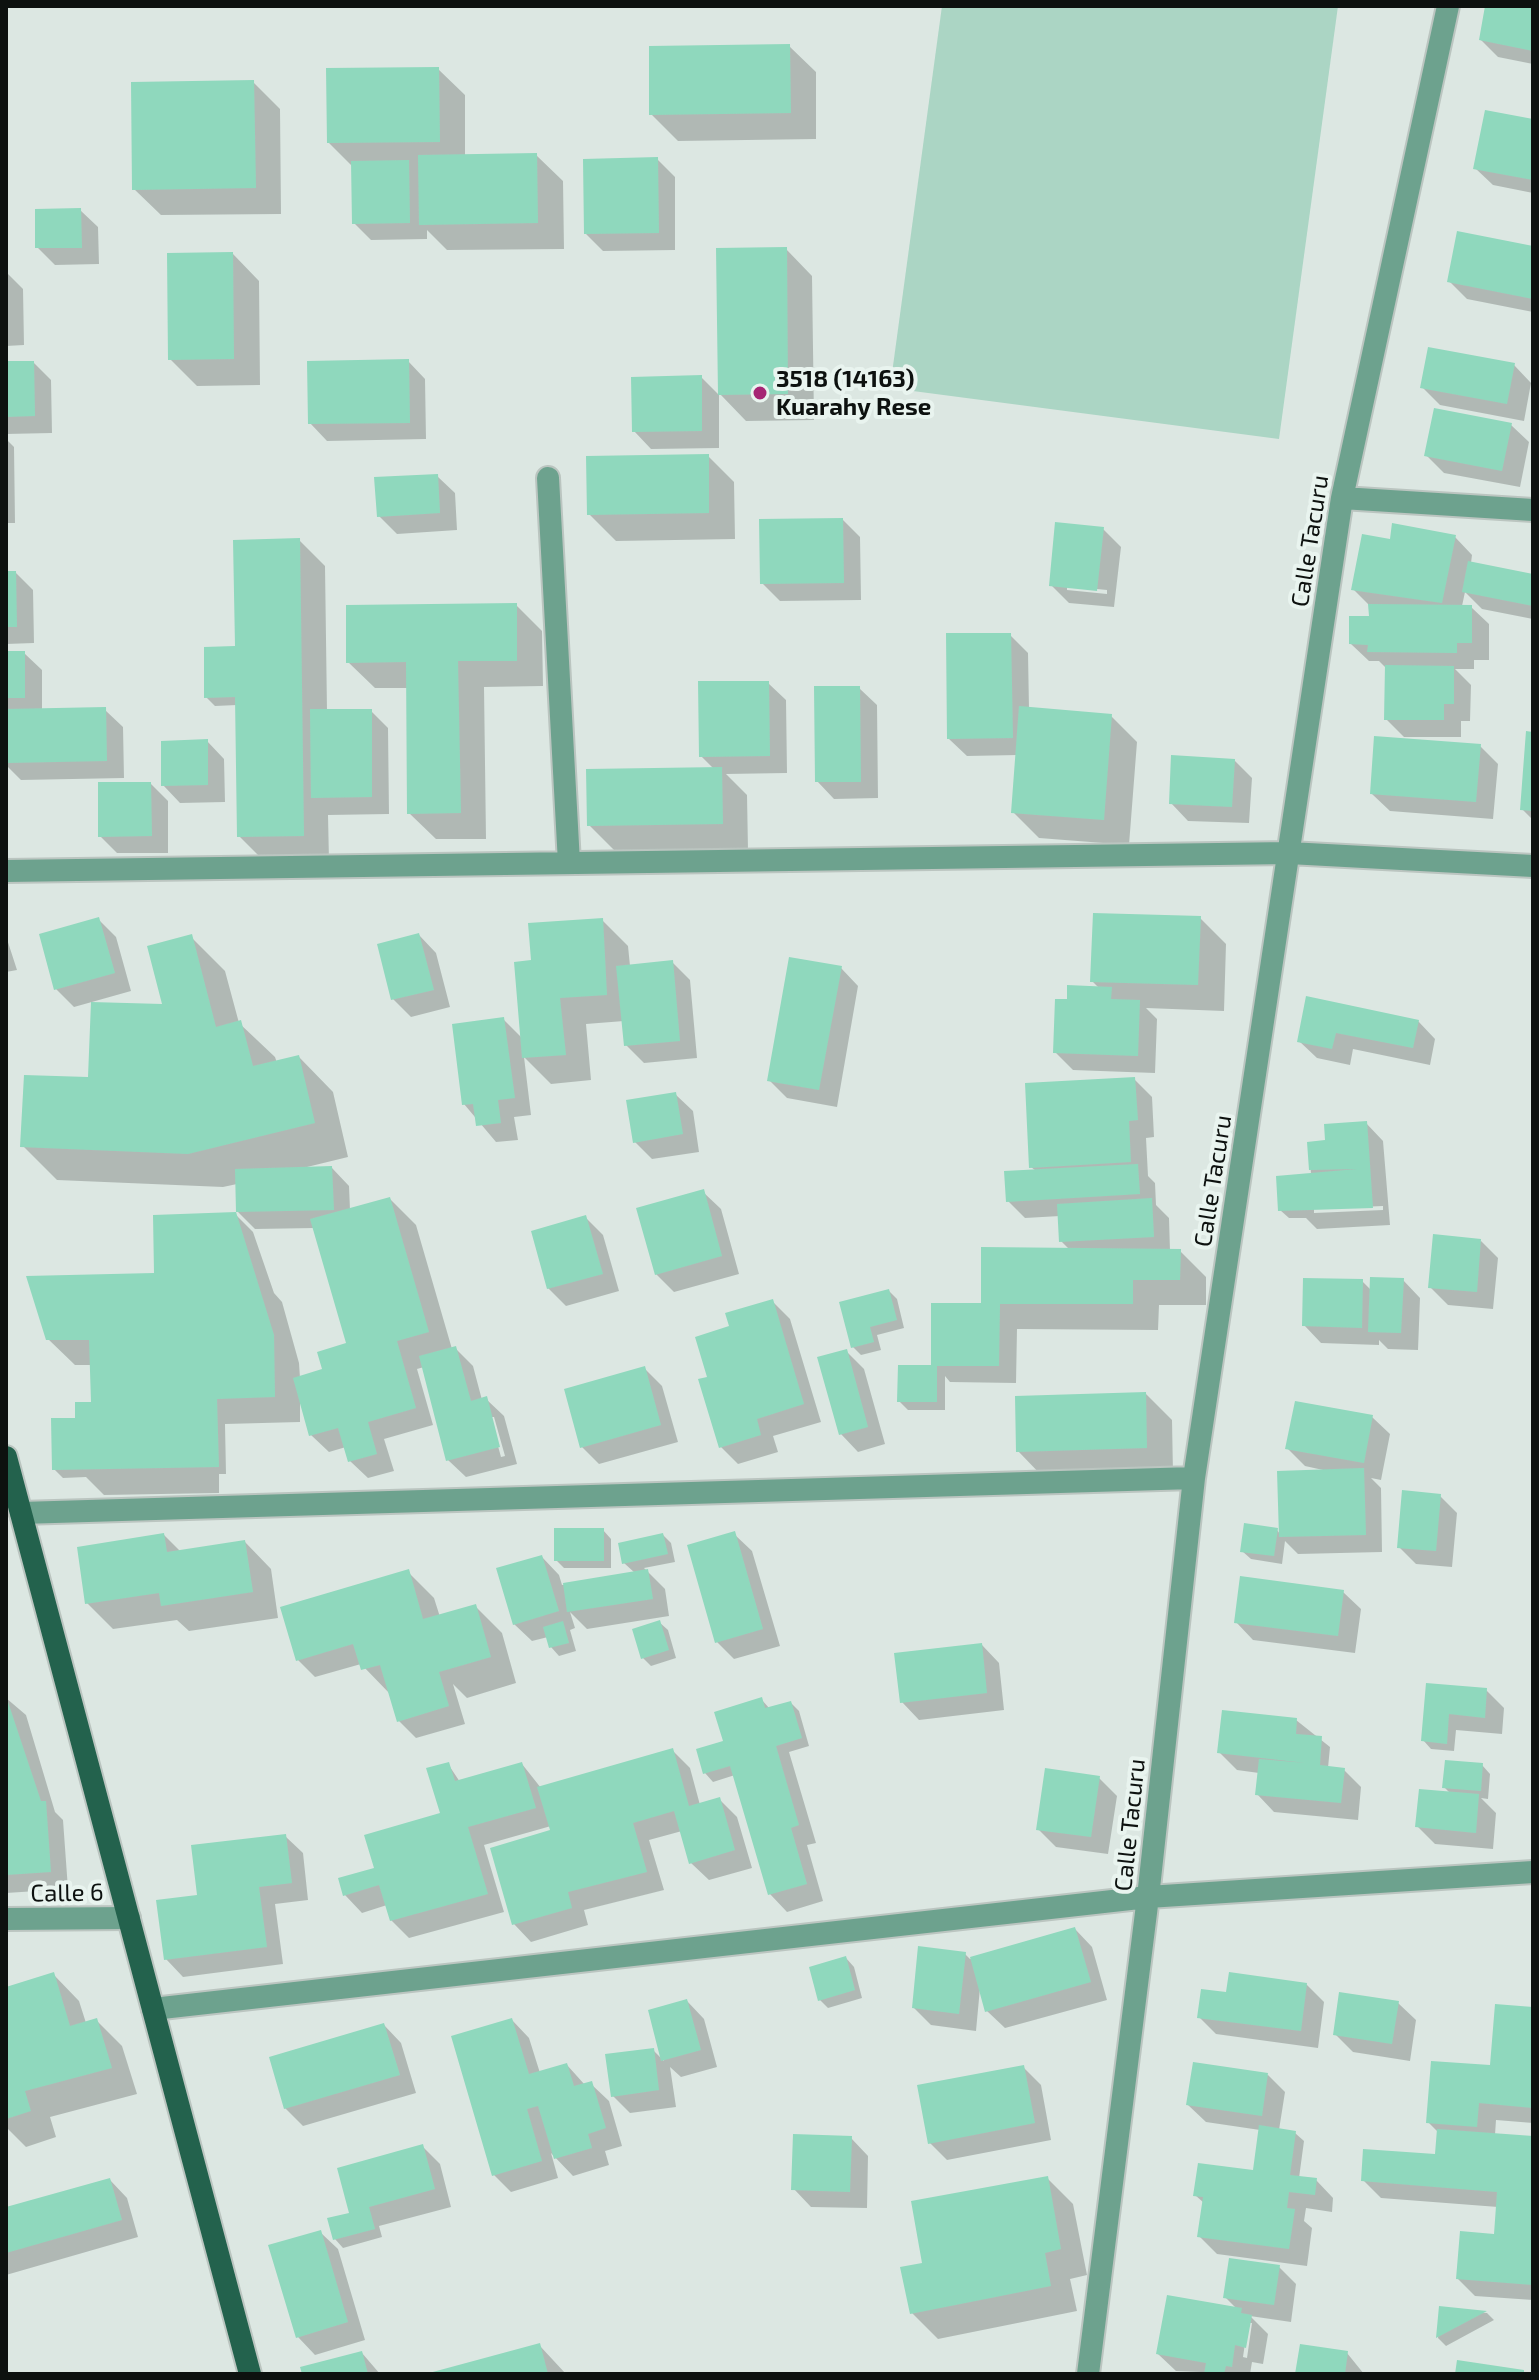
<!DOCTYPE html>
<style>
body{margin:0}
#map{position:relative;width:1539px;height:2380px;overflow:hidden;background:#dce7e2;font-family:"Exo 2",sans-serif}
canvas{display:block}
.frame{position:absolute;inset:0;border:8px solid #0d110f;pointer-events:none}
</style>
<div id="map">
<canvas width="1539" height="2380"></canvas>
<div class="frame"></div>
</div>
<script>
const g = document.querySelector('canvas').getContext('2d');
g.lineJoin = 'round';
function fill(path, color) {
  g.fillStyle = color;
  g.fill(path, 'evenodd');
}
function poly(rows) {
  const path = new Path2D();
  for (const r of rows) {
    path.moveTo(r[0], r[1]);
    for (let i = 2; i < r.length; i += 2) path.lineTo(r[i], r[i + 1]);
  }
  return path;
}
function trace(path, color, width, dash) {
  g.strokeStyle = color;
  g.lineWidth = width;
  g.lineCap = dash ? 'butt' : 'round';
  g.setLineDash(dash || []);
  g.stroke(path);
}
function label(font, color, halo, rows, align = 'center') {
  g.font = font + ' "Exo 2",sans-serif';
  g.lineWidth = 8;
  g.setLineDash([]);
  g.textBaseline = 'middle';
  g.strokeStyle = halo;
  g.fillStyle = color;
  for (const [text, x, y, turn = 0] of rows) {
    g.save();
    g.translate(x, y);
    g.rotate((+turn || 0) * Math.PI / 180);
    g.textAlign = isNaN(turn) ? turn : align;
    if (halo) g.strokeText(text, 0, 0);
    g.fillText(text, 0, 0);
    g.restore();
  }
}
fill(poly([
 [942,6,1338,6,1279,439,890,388]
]), '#abd5c4');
fill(poly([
 [1487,6,1533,6,1533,64,1498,57,1481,40],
 [789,46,816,72,816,139,678,141,651,114],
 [438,69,465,95,465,156,536,155,563,181,564,249,447,250,427,230,427,239,371,240,354,223,353,167,329,143],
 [253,82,280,109,281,214,161,215,134,189],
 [1533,121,1533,193,1493,185,1475,168],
 [658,160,675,177,675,250,603,251,586,234],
 [80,210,98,227,99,264,55,265,37,247],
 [1533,248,1533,312,1467,299,1449,281],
 [786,249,812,276,814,420,746,421,720,394],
 [233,254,259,281,260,385,197,386,170,359],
 [6,272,23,289,24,345,6,346],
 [408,361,425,379,426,439,327,441,310,423],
 [6,363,34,363,51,380,52,433,6,434],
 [1514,365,1531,383,1524,421,1440,405,1422,387],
 [701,377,719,395,719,448,651,449,634,431],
 [1511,425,1529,442,1520,487,1444,473,1427,456],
 [6,439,14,447,15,523,6,523],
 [708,456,734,482,735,539,616,541,589,514],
 [437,476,455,493,457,530,397,534,379,516],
 [843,520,860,537,861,600,780,601,762,583],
 [1103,529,1121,547,1114,607,1069,603,1051,585],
 [1067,586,1107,590,1107,594,1067,590],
 [1455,537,1472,555,1471,563,1533,576,1533,619,1482,609,1465,592,1462,606,1471,607,1489,624,1489,660,1474,660,1474,669,1455,669,1471,685,1470,721,1461,721,1461,737,1404,737,1386,719,1387,669,1379,661,1369,661,1351,644,1371,618,1370,606,1353,589,1391,542],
 [299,540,325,566,327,711,371,711,388,728,389,814,328,815,329,861,265,862,239,836,237,705,215,706,206,697],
 [6,573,16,573,33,590,34,643,6,644],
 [516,605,542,631,543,686,484,687,486,839,436,839,409,813,408,688,375,688,348,662],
 [1010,635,1028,653,1029,709,1111,716,1137,742,1129,845,1039,838,1013,812,1018,755,967,756,949,739],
 [6,653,24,653,42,670,42,711,105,710,123,727,124,778,21,780,6,765],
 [768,683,786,700,787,773,726,774,747,795,748,850,615,851,589,825,714,769,701,756],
 [859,688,877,705,878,798,834,799,817,781],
 [1533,734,1533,820,1522,809],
 [207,741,224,759,225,802,180,803,163,785],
 [1480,746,1498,764,1493,819,1390,811,1372,794],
 [1234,760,1252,778,1249,823,1188,821,1171,803],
 [151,784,168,801,168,853,117,853,100,836],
 [1200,918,1226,944,1224,1011,1146,1008,1157,1019,1155,1073,1073,1070,1055,1052,1100,989,1092,981],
 [99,920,116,937,131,991,74,1007,56,989],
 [602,920,628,946,630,966,672,962,690,980,697,1058,644,1063,626,1045,624,1021,586,1024,591,1080,551,1084,524,1057,531,1115,514,1117,518,1140,496,1142,464,1104,504,1020,523,1039,533,962],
 [419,935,436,953,450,1007,411,1017,393,999],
 [6,936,17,970,6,972],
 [191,937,225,971,239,1023,275,1057,277,1063,299,1057,333,1092,348,1157,307,1167,332,1168,349,1186,350,1210,390,1199,416,1225,452,1349,455,1348,473,1366,482,1400,486,1399,504,1416,517,1464,466,1477,448,1460,424,1367,417,1369,433,1425,384,1439,394,1471,368,1478,350,1461,346,1447,329,1452,311,1435,300,1401,300,1422,225,1424,226,1474,219,1474,219,1493,104,1495,86,1477,63,1478,54,1469,77,1420,93,1404,92,1365,75,1365,48,1339,160,1276,235,1214,253,1232,274,1293,282,1302,299,1363,300,1378,324,1371,350,1350,315,1228,255,1229,238,1212,237,1184,223,1187,57,1180,23,1146,165,1006],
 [490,1417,494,1417,505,1456,501,1457],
 [841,968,858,986,837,1107,787,1098,769,1080],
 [1308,999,1418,1021,1435,1039,1430,1065,1353,1049,1350,1065,1317,1058,1299,1041],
 [1134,1079,1152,1097,1154,1137,1146,1138,1148,1176,1155,1183,1156,1205,1169,1218,1170,1251,1180,1251,1206,1277,1206,1305,1159,1305,1158,1330,1017,1329,1016,1383,950,1382,945,1376,945,1410,908,1410,899,1401,936,1368,933,1365,986,1305,1070,1250,1061,1241,1060,1216,1025,1218,1008,1201,1036,1171,1031,1167],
 [675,1094,693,1111,699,1152,652,1159,635,1142],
 [1366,1123,1383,1141,1390,1225,1317,1229,1306,1218,1289,1218,1280,1210,1311,1174,1309,1144,1327,1142],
 [1383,1206,1383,1210,1314,1213,1314,1209],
 [703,1192,721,1209,739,1274,674,1292,656,1274],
 [586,1218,603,1235,619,1291,566,1306,548,1288],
 [1481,1241,1498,1258,1493,1309,1448,1305,1430,1287],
 [1403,1280,1420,1298,1418,1350,1388,1349,1379,1340,1379,1345,1321,1343,1304,1325,1362,1281,1371,1290],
 [889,1291,897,1299,904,1328,877,1335,881,1350,861,1355,853,1347],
 [772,1301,790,1319,821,1422,773,1436,778,1452,738,1464,721,1447,710,1378,731,1327],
 [846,1351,864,1369,885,1444,858,1452,841,1434],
 [644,1368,662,1386,678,1442,599,1464,582,1447],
 [1146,1394,1172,1420,1173,1474,1044,1478,1018,1451],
 [1372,1417,1390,1434,1381,1480,1371,1478,1381,1488,1382,1552,1298,1554,1285,1541,1282,1564,1251,1559,1242,1551,1277,1530,1280,1534,1323,1470,1305,1466,1288,1449],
 [1440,1496,1457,1513,1452,1567,1416,1564,1399,1547],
 [603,1530,611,1539,611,1568,564,1568,556,1560],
 [734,1534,752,1551,780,1646,734,1659,717,1642],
 [164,1535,181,1552,245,1542,271,1569,278,1618,189,1631,177,1620,113,1629,87,1603],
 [663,1535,671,1543,675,1562,644,1568,665,1589,669,1616,587,1629,570,1612,575,1628,570,1630,576,1651,559,1656,551,1647,548,1637,532,1641,514,1624,542,1557,559,1575,562,1585,635,1573,624,1563],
 [408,1572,434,1598,440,1617,475,1606,502,1633,516,1683,467,1698,453,1684,465,1724,416,1738,399,1721,391,1695,361,1664,315,1677,298,1660],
 [1343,1592,1361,1609,1355,1653,1253,1640,1236,1622],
 [659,1622,668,1630,676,1658,651,1666,643,1658],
 [982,1645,999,1663,1004,1710,919,1720,902,1702],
 [1427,1685,1486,1690,1504,1708,1502,1734,1456,1730,1454,1751,1431,1749,1423,1740],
 [6,1698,26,1715,55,1812,63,1820,68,1889,6,1893],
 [761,1699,770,1709,791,1703,799,1711,809,1746,789,1752,816,1843,807,1845,823,1901,787,1912,770,1894,735,1775,713,1782,705,1773],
 [1296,1720,1330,1747,1328,1768,1344,1770,1361,1787,1358,1820,1274,1812,1257,1794,1259,1773,1237,1770,1220,1753],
 [672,1750,690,1768,700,1805,719,1799,737,1817,752,1868,709,1880,691,1863,682,1831,649,1840,664,1890,584,1910,588,1925,531,1942,514,1924,552,1832,551,1826,484,1845,504,1912,409,1938,391,1920,387,1905,362,1913,345,1895,442,1814,448,1764,460,1782,522,1764,541,1788],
 [1482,1765,1490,1774,1488,1799,1481,1798,1496,1813,1493,1849,1435,1844,1417,1826,1450,1793,1444,1787],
 [1099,1778,1117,1796,1108,1854,1056,1847,1038,1829],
 [285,1836,303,1853,308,1900,275,1904,283,1964,183,1977,166,1959],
 [1075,1929,1092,1947,1107,2000,1005,2028,987,2011,980,1988,976,2031,931,2025,914,2008,965,1954,970,1959],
 [846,1958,854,1967,862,1998,828,2008,820,2000],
 [53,1974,79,2001,86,2023,96,2020,122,2046,137,2094,50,2117,56,2137,26,2147,6,2127,6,1989],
 [1306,1984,1324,2002,1318,2048,1216,2034,1199,2017,1228,1994],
 [687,2001,704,2019,717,2067,681,2077,670,2067,676,2107,630,2113,613,2096,653,2050,664,2061,651,2011],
 [1398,2003,1416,2020,1410,2061,1353,2052,1336,2035],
 [1533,2009,1533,2123,1496,2120,1495,2135,1533,2138,1533,2300,1475,2296,1458,2279,1499,2236,1498,2207,1381,2198,1363,2180,1437,2156,1439,2133,1428,2122,1491,2067],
 [512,2020,529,2038,540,2073,567,2065,585,2085,591,2084,609,2101,622,2146,605,2151,609,2165,573,2176,551,2153,558,2178,511,2192,494,2175],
 [384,2025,401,2043,416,2093,303,2126,285,2108],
 [1023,2067,1041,2085,1051,2140,947,2160,930,2143],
 [1268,2075,1285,2092,1279,2130,1295,2133,1304,2141,1299,2178,1316,2180,1333,2198,1332,2212,1306,2208,1304,2221,1312,2228,1307,2266,1217,2254,1199,2236,1204,2203,1195,2195,1254,2172,1260,2130,1206,2122,1188,2105],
 [851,2138,868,2156,867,2208,811,2207,794,2189],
 [422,2146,440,2164,451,2207,379,2226,382,2237,343,2248,335,2239,351,2214],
 [1047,2178,1073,2204,1087,2275,1070,2279,1077,2311,938,2339,912,2313,925,2264],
 [110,2180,127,2198,138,2237,6,2275,6,2209],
 [320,2232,338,2249,365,2340,315,2355,298,2337],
 [1279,2267,1296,2284,1291,2322,1250,2316,1268,2334,1263,2364,1252,2362,1250,2374,1176,2371,1158,2354,1237,2309,1225,2297],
 [1248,2323,1252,2323,1247,2358,1243,2357],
 [1441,2309,1487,2313,1494,2320,1446,2346,1438,2338],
 [540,2346,566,2374,433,2374],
 [362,2353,380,2374,304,2374],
 [1347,2353,1364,2374,1297,2374]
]), '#0003');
fill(poly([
 [1485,6,1533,6,1533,51,1479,40],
 [790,44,791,113,649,115,649,46],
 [439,67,440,142,327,143,326,68],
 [254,80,256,188,132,190,131,82],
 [1485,110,1533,119,1533,180,1473,169],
 [537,153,538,223,419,225,418,155],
 [658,157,659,233,584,234,583,159],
 [409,160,410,223,352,224,351,161],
 [81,208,82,248,35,248,35,209],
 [1457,231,1533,246,1533,299,1447,282],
 [787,247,788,394,718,395,716,248],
 [233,252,234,359,168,360,167,253],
 [1428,347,1515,363,1507,404,1420,388],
 [409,359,410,423,308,424,307,361],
 [6,361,34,361,35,416,6,417],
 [702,375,702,431,632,432,631,377],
 [1434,408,1512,423,1502,471,1424,456],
 [709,454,709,513,587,515,586,456],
 [438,474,440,513,377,517,374,477],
 [843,518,844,583,760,584,759,519],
 [1055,522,1104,527,1097,591,1049,586],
 [1392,523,1456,535,1442,603,1351,590,1362,534,1390,539],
 [300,538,304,836,237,837,235,697,204,698,204,647,235,646,233,540],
 [1468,561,1533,574,1533,606,1462,592],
 [6,571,16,571,17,627,6,627],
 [517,603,517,661,458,661,461,813,407,814,406,662,346,663,346,605],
 [1368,604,1472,605,1472,643,1457,643,1457,653,1367,652,1368,645,1349,644,1349,616,1369,616],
 [946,633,1011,633,1013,738,947,739],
 [6,651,25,651,25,698,6,698],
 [1385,665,1454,666,1454,704,1444,704,1444,720,1384,720],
 [698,681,769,681,770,756,699,757],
 [814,686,860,686,861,782,815,782],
 [1019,706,1112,714,1104,820,1011,813],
 [106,707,107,761,6,763,6,709],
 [310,709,372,709,372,797,311,798],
 [1526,731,1533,732,1533,811,1520,810],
 [1374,736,1481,744,1476,802,1370,794],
 [208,739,208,785,161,786,161,741],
 [1171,755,1235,759,1232,807,1169,804],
 [722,767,723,824,587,826,586,769],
 [98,782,151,782,152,836,98,837],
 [1093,913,1201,916,1198,985,1090,982],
 [99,917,115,973,54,990,39,934],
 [603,918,607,995,560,998,566,1055,522,1058,514,962,531,960,528,923],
 [419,933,434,990,391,1000,377,944],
 [192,934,216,1027,241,1020,253,1066,299,1055,315,1123,188,1154,20,1147,24,1075,88,1077,91,1002,162,1004,147,946],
 [789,957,842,966,819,1090,767,1081],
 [673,960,680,1041,624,1046,616,966],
 [1067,985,1112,987,1111,999,1140,1000,1138,1056,1053,1053,1055,999,1067,999],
 [1306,996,1419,1020,1413,1048,1336,1033,1332,1049,1297,1042],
 [504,1017,515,1098,498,1100,501,1123,476,1126,473,1104,462,1105,452,1024],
 [1135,1077,1138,1120,1129,1121,1131,1162,1029,1168,1025,1083],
 [676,1092,683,1134,633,1143,626,1100],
 [1367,1121,1373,1208,1278,1211,1276,1176,1357,1169,1309,1170,1307,1142,1325,1140,1324,1124],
 [1138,1164,1140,1194,1006,1202,1004,1171],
 [332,1166,334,1210,236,1212,235,1169],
 [704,1189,722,1256,655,1275,636,1208],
 [390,1197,429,1332,397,1341,416,1408,368,1422,377,1454,348,1462,338,1428,309,1436,293,1378,322,1369,317,1352,346,1343,310,1219],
 [1152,1198,1154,1237,1059,1242,1057,1204],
 [236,1212,274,1335,275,1397,217,1399,219,1467,52,1470,51,1418,75,1418,75,1402,91,1402,89,1340,46,1340,26,1276,154,1273,153,1215],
 [586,1215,603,1274,547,1289,531,1231],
 [1433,1234,1481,1239,1477,1292,1428,1288],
 [981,1247,1181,1249,1180,1280,1133,1280,1133,1304,1000,1304,999,1366,937,1366,937,1402,897,1402,898,1365,931,1365,931,1303,981,1303],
 [1370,1277,1404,1278,1401,1333,1368,1332],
 [1303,1278,1363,1279,1362,1328,1302,1326],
 [889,1289,897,1320,870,1327,874,1342,851,1348,839,1302],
 [773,1299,804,1404,757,1419,761,1435,719,1448,698,1379,707,1377,695,1337,729,1326,725,1313],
 [456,1346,471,1401,487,1396,500,1447,446,1461,419,1356],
 [847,1349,868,1427,839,1435,817,1357],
 [645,1366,661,1425,580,1448,564,1389],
 [1146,1392,1147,1448,1016,1452,1015,1396],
 [1295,1401,1373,1415,1364,1463,1285,1449],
 [1364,1468,1366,1535,1279,1537,1277,1471],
 [1402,1490,1441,1494,1436,1551,1397,1548],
 [1244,1523,1278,1528,1274,1556,1240,1552],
 [554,1528,604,1528,604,1561,554,1561],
 [735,1531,763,1629,715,1643,687,1545],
 [164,1533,167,1552,245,1540,253,1592,161,1606,159,1593,85,1604,77,1547],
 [663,1533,668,1554,622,1564,618,1543],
 [542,1555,559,1611,513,1625,496,1568],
 [409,1569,423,1619,476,1604,491,1657,439,1672,449,1706,397,1722,380,1665,361,1670,353,1644,296,1661,280,1607],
 [648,1569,653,1599,567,1612,563,1583],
 [1240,1576,1344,1590,1338,1636,1234,1623],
 [660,1620,669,1650,641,1659,632,1629],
 [563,1621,569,1643,549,1648,543,1627],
 [982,1643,987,1693,900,1703,894,1653],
 [1426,1683,1487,1688,1485,1718,1449,1714,1447,1744,1421,1741],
 [6,1696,41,1801,46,1801,51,1872,6,1875],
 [762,1697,765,1708,791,1701,802,1738,776,1746,799,1825,791,1828,807,1884,768,1895,730,1766,703,1774,696,1749,723,1741,714,1712],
 [1222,1710,1297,1718,1296,1734,1322,1736,1320,1765,1345,1768,1341,1803,1255,1795,1259,1759,1306,1763,1217,1753],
 [673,1748,689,1806,720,1797,735,1850,689,1864,674,1811,633,1823,647,1872,568,1892,572,1908,512,1925,490,1848,550,1830,537,1787],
 [1445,1760,1483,1763,1481,1791,1442,1788],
 [449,1762,455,1781,522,1762,536,1808,468,1827,488,1894,390,1921,379,1885,343,1896,338,1878,374,1868,364,1835,440,1813,426,1768],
 [1045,1768,1100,1776,1091,1837,1036,1830],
 [1419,1789,1479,1794,1476,1833,1415,1827],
 [286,1834,292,1883,259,1887,267,1947,164,1960,156,1900,197,1895,191,1845],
 [1075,1927,1091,1982,985,2012,970,1957],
 [918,1946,966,1952,959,2014,912,2008],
 [846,1956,855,1990,818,2001,809,1967],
 [54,1972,70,2026,97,2018,112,2068,25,2091,31,2111,6,2119,6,1987],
 [1229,1972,1307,1983,1301,2031,1197,2018,1201,1989,1226,1992],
 [1339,1992,1399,2001,1392,2044,1333,2035],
 [687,1999,701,2050,661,2061,648,2010],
 [1495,2004,1533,2007,1533,2108,1479,2103,1477,2127,1426,2123,1431,2061,1490,2065],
 [512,2018,529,2074,567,2063,574,2086,592,2081,606,2128,588,2134,592,2148,554,2159,538,2106,527,2109,542,2161,492,2176,451,2036],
 [384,2023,400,2075,284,2109,269,2057],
 [654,2048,659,2090,611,2097,605,2054],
 [1193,2062,1268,2073,1262,2116,1186,2105],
 [1024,2065,1035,2123,928,2144,917,2085],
 [1259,2125,1296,2131,1290,2175,1317,2178,1315,2195,1289,2192,1287,2208,1295,2209,1289,2249,1197,2237,1203,2197,1193,2196,1198,2163,1253,2170],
 [1437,2129,1533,2136,1533,2285,1456,2279,1460,2231,1494,2234,1497,2192,1361,2181,1363,2149,1435,2154],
 [793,2134,852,2136,850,2192,791,2190],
 [423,2144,435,2189,369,2207,375,2229,333,2240,327,2218,349,2213,337,2168],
 [1048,2176,1061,2249,1045,2253,1051,2286,910,2314,900,2267,922,2263,911,2201],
 [110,2178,122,2220,6,2253,6,2207],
 [321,2230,348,2322,296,2338,268,2245],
 [1229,2258,1280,2265,1274,2305,1223,2298],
 [1167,2295,1242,2308,1241,2313,1252,2315,1246,2348,1235,2345,1232,2367,1226,2366,1224,2374,1204,2374,1206,2363,1156,2354],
 [1439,2306,1487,2311,1436,2338],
 [540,2343,548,2374,429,2374,429,2373],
 [1300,2344,1348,2351,1345,2374,1295,2374],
 [362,2351,368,2374,302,2374,300,2367],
 [1457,2360,1524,2370,1524,2374,1455,2374]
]), '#8fd8bd');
const minor = poly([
 [548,478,569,863],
 [1342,498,1533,510],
 [6,871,1289,853,1533,866],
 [21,1513,1194,1478],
 [6,1919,129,1918],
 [153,2009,1148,1897,1533,1872],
 [1088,2374,1148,1897,1194,1478,1342,498,1448,6]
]);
const primary = poly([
 [6,1457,250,2374]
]);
trace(minor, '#bbc5c0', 26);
trace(primary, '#bbc5c0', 26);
trace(minor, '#6da28e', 22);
trace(primary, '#23624d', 22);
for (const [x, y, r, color] of [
 [760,393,8,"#a62574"]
]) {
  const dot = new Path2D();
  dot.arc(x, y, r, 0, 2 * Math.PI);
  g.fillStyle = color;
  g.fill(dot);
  trace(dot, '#e9f4ef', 3);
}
label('bold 24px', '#0d110f', '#e9f4ef', [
 ["3518 (14163)",776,379],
 ["Kuarahy Rese",776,407]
], 'left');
label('24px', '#0d110f', '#e9f4ef', [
 ["Calle Tacuru",1310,541,-81],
 ["Calle Tacuru",1213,1181,-81],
 ["Calle Tacuru",1130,1825,-84],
 ["Calle 6",67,1893,-1]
]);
</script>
